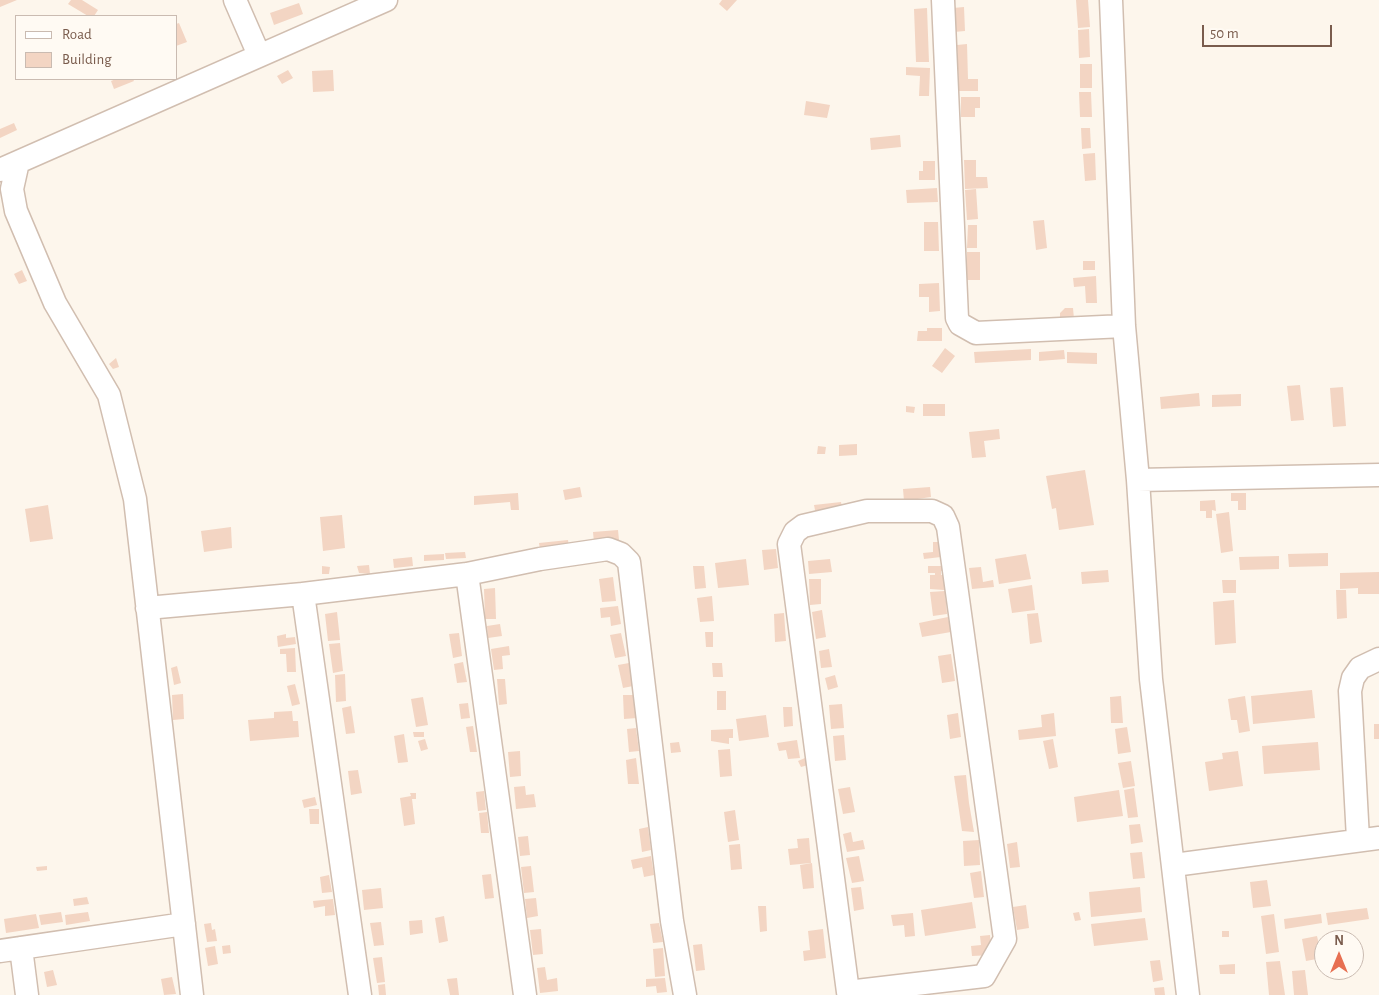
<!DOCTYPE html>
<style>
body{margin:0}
#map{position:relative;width:1379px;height:995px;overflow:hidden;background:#fdf6ec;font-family:"Alegreya Sans",sans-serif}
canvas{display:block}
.legend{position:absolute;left:15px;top:15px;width:162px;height:65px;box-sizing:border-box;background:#fffaf3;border:1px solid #cabbb1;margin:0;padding:6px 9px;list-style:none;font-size:15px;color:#7a5c4d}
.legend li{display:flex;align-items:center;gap:10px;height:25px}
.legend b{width:25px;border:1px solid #cabbb1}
.north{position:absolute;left:1314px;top:930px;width:50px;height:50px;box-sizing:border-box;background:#fffaf3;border:1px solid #cabbb1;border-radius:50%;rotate:0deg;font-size:14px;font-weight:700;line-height:20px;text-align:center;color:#7a5c4d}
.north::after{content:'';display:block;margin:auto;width:18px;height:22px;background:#e76f51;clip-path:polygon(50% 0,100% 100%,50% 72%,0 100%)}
.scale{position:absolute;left:1202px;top:25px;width:130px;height:22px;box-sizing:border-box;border:2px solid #7a5c4d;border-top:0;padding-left:6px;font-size:15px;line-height:18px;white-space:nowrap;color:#7a5c4d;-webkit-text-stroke:4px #fffaf3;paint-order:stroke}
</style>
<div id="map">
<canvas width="1379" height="995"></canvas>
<ul class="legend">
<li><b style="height:6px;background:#fff"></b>Road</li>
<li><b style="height:14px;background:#f3d5c3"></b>Building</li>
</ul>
<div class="north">N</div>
<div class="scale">50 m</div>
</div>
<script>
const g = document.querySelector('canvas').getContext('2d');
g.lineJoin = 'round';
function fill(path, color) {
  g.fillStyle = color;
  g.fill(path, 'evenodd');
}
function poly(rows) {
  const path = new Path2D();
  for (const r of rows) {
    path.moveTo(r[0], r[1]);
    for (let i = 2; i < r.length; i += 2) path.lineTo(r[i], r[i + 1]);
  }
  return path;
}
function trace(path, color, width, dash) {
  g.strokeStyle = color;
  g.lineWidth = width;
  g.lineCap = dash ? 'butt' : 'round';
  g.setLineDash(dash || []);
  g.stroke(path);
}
fill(poly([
 [0,0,17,0,0,7],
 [71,0,82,0,98,10,94,16,88,16,68,4],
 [722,0,737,0,727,11,719,4],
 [1076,0,1088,0,1090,27,1078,28],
 [299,3,303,14,274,25,270,13],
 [964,7,965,31,954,32,953,8],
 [927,8,929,62,916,62,914,9],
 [179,23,187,42,176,46,176,24],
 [1089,29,1090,57,1079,58,1078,30],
 [967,44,968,79,978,79,978,91,959,91,957,45],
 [1080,64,1092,64,1092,88,1080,88],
 [906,67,930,68,929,96,919,96,920,76,906,75],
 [288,70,293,78,282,84,277,76],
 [333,70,334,91,313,92,312,71],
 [116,79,133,79,134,81,114,89,111,81],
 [1079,92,1091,92,1092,117,1080,117],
 [961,97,980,97,980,108,975,108,975,117,961,117],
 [806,101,830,105,827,118,804,115],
 [14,123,17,130,0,138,0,129],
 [1081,128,1090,128,1091,148,1082,149],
 [900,135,901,147,871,150,870,138],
 [1095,153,1096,180,1085,181,1083,154],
 [964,160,976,160,976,177,987,177,988,188,965,189],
 [923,161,935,161,935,180,919,180,919,171,923,171],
 [937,188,938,202,907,203,906,190],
 [976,189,978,219,967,220,965,190],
 [1044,220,1047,248,1036,250,1033,221],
 [924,222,938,222,939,251,924,251],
 [968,225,977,225,977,248,967,248],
 [967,252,980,252,980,280,967,280],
 [1083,261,1095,261,1095,270,1083,270],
 [22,270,27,281,19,284,14,274],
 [1096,276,1097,303,1086,303,1085,286,1074,287,1073,278],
 [939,283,940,311,929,312,929,297,919,297,919,284],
 [1065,308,1073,308,1074,319,1060,319,1060,313],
 [927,328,942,328,942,341,917,341,918,331,927,331],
 [945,348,955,356,942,373,932,366],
 [1031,349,1031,360,975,363,974,352],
 [1064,350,1065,359,1039,361,1039,352],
 [1067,352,1097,353,1097,364,1067,363],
 [116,358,119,367,113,369,109,364],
 [1300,385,1304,420,1291,421,1287,386],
 [1343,387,1346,426,1333,427,1330,388],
 [1199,393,1200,406,1161,409,1160,397],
 [1241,394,1241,406,1212,407,1212,395],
 [923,404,945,404,945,416,923,416],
 [906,406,915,407,914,413,906,412],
 [999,429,1000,439,984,441,986,457,972,458,969,432],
 [857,444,857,455,839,456,839,445],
 [818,446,826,447,825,454,817,454],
 [1085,470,1094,525,1059,530,1056,508,1052,509,1046,476],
 [580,487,582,497,565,500,563,490],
 [930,487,931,497,904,501,903,489],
 [518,493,519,510,511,510,510,502,474,505,474,496],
 [1231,493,1246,493,1246,510,1238,510,1238,501,1231,501],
 [1215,500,1216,511,1212,510,1212,518,1206,518,1206,511,1200,511,1200,501],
 [841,502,843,511,816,515,814,505],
 [48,505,53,539,30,542,25,509],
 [1229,512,1233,551,1221,553,1216,514],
 [342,515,345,548,323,551,320,517],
 [231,527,232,548,204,552,201,531],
 [618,530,619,540,594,543,593,532],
 [568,540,569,547,540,550,539,543],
 [933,542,939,542,941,557,924,559,923,553,933,552],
 [776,549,778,568,764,570,762,550],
 [465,552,466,558,446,559,445,553],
 [1328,553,1328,566,1289,567,1288,554],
 [444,554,444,560,424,561,424,555],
 [1026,554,1031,579,999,584,995,559],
 [1279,556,1279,569,1240,570,1239,557],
 [412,557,413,566,394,568,393,559],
 [746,559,749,585,718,588,715,563],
 [830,559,832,572,809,574,808,561],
 [369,565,370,574,359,573,357,566],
 [322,566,330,567,329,574,322,574],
 [693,566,704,566,706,588,695,589],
 [928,566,949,566,949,571,941,571,941,575,944,575,944,590,930,589,930,575,935,575,935,573,928,573],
 [981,567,983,582,993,580,994,587,972,589,969,568],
 [1108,570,1109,582,1082,584,1081,572],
 [1379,572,1379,594,1358,594,1358,588,1340,589,1340,573],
 [613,577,616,601,602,602,599,579],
 [809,579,821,579,821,604,810,605],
 [1222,580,1236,580,1236,593,1223,593],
 [1032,585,1035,610,1012,613,1008,589],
 [495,588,496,619,485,619,484,589],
 [1336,590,1346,590,1347,618,1337,619],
 [945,591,947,614,933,616,930,592],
 [712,596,714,621,700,622,697,598],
 [1234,600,1236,643,1215,645,1213,602],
 [618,606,621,624,611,626,610,617,601,618,600,608],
 [822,610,826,637,816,639,812,612],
 [337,612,340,640,328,641,325,614],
 [784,613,786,641,775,642,774,614],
 [1038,613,1042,642,1030,644,1027,614],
 [948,617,951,632,922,637,919,623],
 [500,624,502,636,488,638,487,626],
 [705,632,713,632,713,647,706,647],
 [459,633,462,656,453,658,449,634],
 [621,633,626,656,615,658,610,635],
 [286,634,286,638,295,637,296,644,278,647,277,636],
 [340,643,343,671,333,673,329,644],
 [509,646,510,655,502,656,503,669,494,670,491,649],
 [295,648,296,672,287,672,286,654,280,654,280,649],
 [829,649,832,667,821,668,819,651],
 [951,654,955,681,942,683,938,656],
 [463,662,467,682,457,683,454,664],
 [629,663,633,686,623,688,618,665],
 [712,663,722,663,723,677,713,677],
 [177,666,181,683,174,685,171,668],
 [345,674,346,701,336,702,335,675],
 [835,675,838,687,828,690,825,678],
 [497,679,505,679,507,704,499,705],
 [295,684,300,704,292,706,287,686],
 [1312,690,1315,718,1253,724,1251,696],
 [717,691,726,691,726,710,717,710],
 [183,694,184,719,173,720,172,695],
 [623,695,636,695,637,718,624,719],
 [1121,696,1123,723,1111,723,1110,697],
 [1245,696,1250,731,1239,733,1237,720,1231,720,1228,699],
 [423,697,428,725,416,727,411,699],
 [468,703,470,718,461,719,459,704],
 [842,704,844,728,831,729,829,705],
 [351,706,355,733,346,734,342,708],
 [783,707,792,707,793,726,784,727],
 [292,711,293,721,298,721,299,737,250,741,248,720,274,718,274,712],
 [958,713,961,737,950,739,947,715],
 [1054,713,1056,736,1019,740,1018,730,1042,727,1041,715],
 [766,715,769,737,739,741,736,719],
 [1374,724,1379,724,1379,739,1374,739],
 [473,726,477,752,470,752,466,727],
 [1127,727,1131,752,1118,754,1115,729],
 [636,728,639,751,629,752,627,729],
 [733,729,733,738,729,738,729,744,711,741,711,730],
 [413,732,424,732,424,737,414,737],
 [404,734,408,762,398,763,394,736],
 [844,735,846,760,835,761,833,736],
 [425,739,428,749,421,751,418,741],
 [1053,739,1058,767,1049,769,1043,741],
 [797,740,800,758,788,759,786,750,779,751,777,743],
 [679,742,681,752,671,753,670,743],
 [1318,742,1320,770,1264,774,1262,746],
 [730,749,732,776,720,777,718,750],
 [520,751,521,776,510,777,508,752],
 [1238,751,1243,786,1209,791,1205,762,1223,759,1222,753],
 [636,758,639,784,628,784,626,760],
 [805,758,808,765,801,767,798,761],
 [1131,761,1135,786,1123,788,1118,763],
 [358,770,362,793,351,795,348,771],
 [966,775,969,803,974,832,962,831,954,776],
 [525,786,526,795,534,794,536,807,516,809,514,787],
 [850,787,855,812,843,814,838,789],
 [1134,788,1138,817,1128,818,1124,790],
 [1119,790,1123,816,1077,822,1074,797],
 [484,791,486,810,478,811,476,792],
 [410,793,416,793,416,799,412,799,415,824,404,826,400,798,411,796],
 [315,797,317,805,304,808,302,800],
 [309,809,319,809,319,824,310,824],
 [735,810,739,840,728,842,724,812],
 [487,812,489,833,481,833,479,813],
 [1140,824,1143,842,1131,844,1129,825],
 [648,827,651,850,642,852,639,829],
 [851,832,853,842,863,840,865,849,847,852,843,834],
 [528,836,530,855,520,856,518,837],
 [809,838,811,863,790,865,788,849,798,848,797,839],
 [979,840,980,865,964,866,963,841],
 [1017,842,1020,867,1010,868,1007,844],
 [740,844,742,869,731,870,729,845],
 [1142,852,1145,878,1133,879,1130,853],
 [651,856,654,875,644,877,642,867,633,869,631,860],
 [859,856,864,881,852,883,846,858],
 [812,863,814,888,803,889,800,865],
 [47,866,47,870,37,871,36,867],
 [531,866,534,892,524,893,521,867],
 [981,871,984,897,974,898,970,873],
 [491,874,494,898,485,899,482,875],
 [329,875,332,892,322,893,320,877],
 [1267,880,1271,906,1253,908,1250,882],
 [861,887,864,909,854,911,851,888],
 [1140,887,1142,912,1091,917,1089,892],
 [381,888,383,908,364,910,362,890],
 [87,897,89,904,74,906,73,899],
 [536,898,538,916,527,918,525,899],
 [333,899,335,915,325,916,325,906,314,908,313,901],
 [972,902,976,928,925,936,921,910],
 [1026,905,1029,928,1017,930,1013,907],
 [758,906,766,906,767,931,760,932],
 [1367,908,1369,919,1328,925,1326,913],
 [61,912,63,922,41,925,39,915],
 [88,912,90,921,66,925,65,915],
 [1079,912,1081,920,1075,921,1073,913],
 [913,913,915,936,905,937,904,925,893,926,891,915],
 [36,914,39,928,6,933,4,919],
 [1274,914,1279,952,1266,954,1261,916],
 [1321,914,1322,923,1285,929,1284,919],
 [444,916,448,941,439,943,435,918],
 [1145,918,1148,940,1094,946,1091,924],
 [422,920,423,933,410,935,409,921],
 [381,922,384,945,374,946,370,923],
 [211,923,212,930,215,929,217,941,207,942,204,924],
 [659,923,663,942,653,943,650,924],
 [541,929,543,954,533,955,530,930],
 [823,929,826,958,804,961,803,951,810,950,808,931],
 [1222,931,1229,931,1229,937,1222,937],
 [990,935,992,955,972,956,971,946,981,945,980,936],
 [1317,936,1322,958,1306,961,1302,939],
 [702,944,705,970,696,971,693,945],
 [230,945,231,953,223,954,222,946],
 [215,946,218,964,208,966,205,948],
 [663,948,665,976,655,977,653,949],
 [382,957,385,982,377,983,373,958],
 [1160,960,1163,980,1153,982,1150,961],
 [1280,961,1285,995,1269,995,1266,962],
 [1235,964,1235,974,1220,974,1219,965],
 [545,967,547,980,557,978,558,991,540,993,537,968],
 [53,970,57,985,47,987,44,972],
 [1305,970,1308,995,1294,995,1292,971],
 [172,977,176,994,164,995,161,979],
 [457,978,459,995,450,995,447,979],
 [665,978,667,992,657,993,656,986,646,987,646,979],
 [385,984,386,995,379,995,378,985],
 [1164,987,1165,995,1155,995,1154,988]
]), '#f3d5c3');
const minor = poly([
 [235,0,259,55],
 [943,0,957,318,960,324,976,333,1124,326],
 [1111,0,1124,326,1138,480,1151,679,1188,995],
 [18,162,12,189,16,211,55,303,109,395,135,499,192,995],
 [0,170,386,0],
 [1138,480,1379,475],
 [467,574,525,995],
 [303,594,360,995],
 [147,608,303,594,467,574,540,559,608,549,621,554,629,562,672,921,685,995],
 [1358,839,1350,691,1353,678,1360,668,1379,659],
 [1174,865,1379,838],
 [21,948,27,995],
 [0,951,184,924],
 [848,992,984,976,1005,939,948,527,943,516,932,511,867,511,803,526,795,532,789,544,848,992,849,995]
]);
trace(minor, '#d1beb0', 25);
trace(minor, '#fff', 22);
</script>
